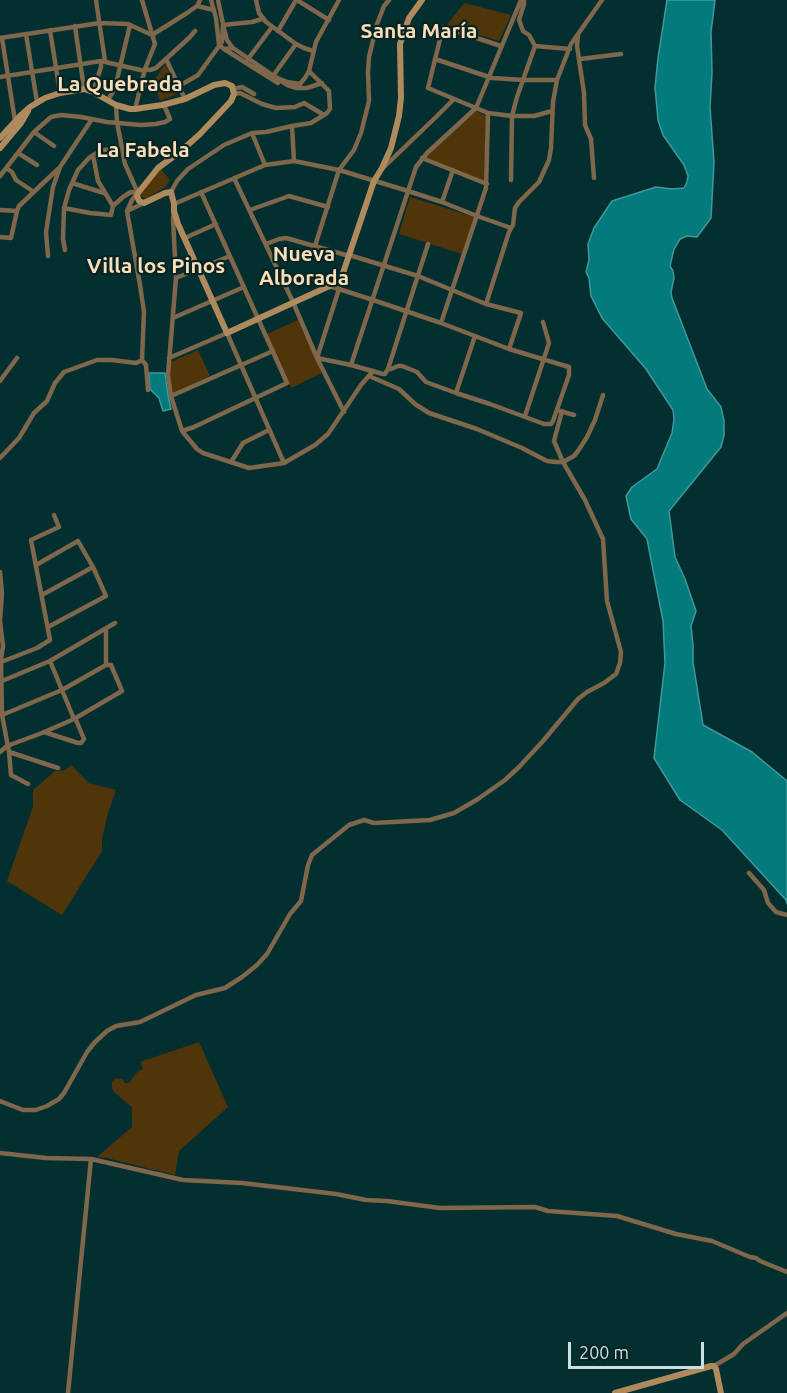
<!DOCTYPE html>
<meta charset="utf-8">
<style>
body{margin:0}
#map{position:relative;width:787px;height:1393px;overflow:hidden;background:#042f30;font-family:Ubuntu,sans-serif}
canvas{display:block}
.scale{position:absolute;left:568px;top:1342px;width:136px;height:27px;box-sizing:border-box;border:3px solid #cadfdf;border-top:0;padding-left:8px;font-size:18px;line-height:21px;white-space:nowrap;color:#cadfdf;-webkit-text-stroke:4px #052424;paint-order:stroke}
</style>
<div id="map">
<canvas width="787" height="1393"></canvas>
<div class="scale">200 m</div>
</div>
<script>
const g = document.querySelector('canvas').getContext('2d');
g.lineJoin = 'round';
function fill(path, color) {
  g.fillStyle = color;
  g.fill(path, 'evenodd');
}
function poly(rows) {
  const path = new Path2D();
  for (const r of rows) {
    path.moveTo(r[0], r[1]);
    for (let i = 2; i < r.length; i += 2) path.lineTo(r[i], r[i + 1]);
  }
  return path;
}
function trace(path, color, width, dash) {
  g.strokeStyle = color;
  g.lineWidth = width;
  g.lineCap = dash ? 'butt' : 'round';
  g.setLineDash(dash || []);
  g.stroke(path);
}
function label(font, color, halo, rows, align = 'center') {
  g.font = font + ' Ubuntu,sans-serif';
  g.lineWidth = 4.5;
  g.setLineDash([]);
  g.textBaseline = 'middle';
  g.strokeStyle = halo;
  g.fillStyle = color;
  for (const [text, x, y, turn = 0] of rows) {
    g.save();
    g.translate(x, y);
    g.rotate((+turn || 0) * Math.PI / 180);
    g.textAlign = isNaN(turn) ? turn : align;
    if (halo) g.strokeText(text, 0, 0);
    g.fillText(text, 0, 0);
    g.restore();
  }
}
fill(poly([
 [464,3,511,15,499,41,447,25],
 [165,64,179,93,160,101,153,82],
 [476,111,486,116,484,181,425,157],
 [161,169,170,180,166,187,145,199,140,195],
 [410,197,474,217,462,254,399,234],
 [298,320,322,373,291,388,267,334],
 [198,350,210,376,173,393,170,375,171,362],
 [71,765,89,783,116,790,108,813,102,839,102,851,62,915,7,881,33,807,33,790,55,771,65,770],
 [199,1042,228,1107,179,1151,175,1175,107,1158,97,1157,132,1127,132,1107,115,1093,112,1088,112,1082,116,1078,122,1079,125,1083,129,1083,138,1071,143,1069,140,1062]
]), '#51350a');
const water = poly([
 [667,0,715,0,711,32,712,73,710,107,714,162,711,218,697,237,687,236,680,239,674,249,670,266,673,271,674,278,671,292,672,298,707,389,721,407,724,421,724,435,721,447,669,511,675,557,685,579,696,611,691,626,693,645,693,662,703,725,752,752,787,781,787,904,786,900,722,830,680,800,654,758,665,663,663,621,647,539,631,519,626,496,632,487,657,469,672,433,674,419,673,410,646,369,602,318,591,296,589,278,586,272,589,260,588,244,594,228,612,201,656,187,672,189,684,188,687,182,688,176,684,165,663,135,658,120,655,87,658,58,667,0],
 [149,373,165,373,168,395,171,409,163,411,159,398,150,389,149,373]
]);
fill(water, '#037b7d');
trace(water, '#3f999a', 1.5);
trace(poly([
 [96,0,105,61],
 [211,0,216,18,219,45,224,49,233,48,287,85,297,88,307,88,322,83],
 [256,0,259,13,266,22,296,44,304,48,313,51],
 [297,0,329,20],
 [524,0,524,4,519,20,523,31,529,35,535,46],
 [197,6,214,10],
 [75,26,84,89],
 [50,30,60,93],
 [278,31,296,0],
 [26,34,37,102],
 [152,35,187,13,197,6,200,0],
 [578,35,577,46,584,93,585,125,591,139,594,178],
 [0,38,100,23,128,24,152,35],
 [2,38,15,121],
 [296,44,273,76,287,82,300,84,305,78,309,71],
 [501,46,443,27,428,88,488,113,512,116,534,116,552,111],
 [535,46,570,49],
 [233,48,227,40,223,25,252,22,262,19],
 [224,49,278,83],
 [166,59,185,99],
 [248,59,272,27],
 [435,59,492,78,523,80,557,80],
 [580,59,621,54],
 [145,69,150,70,156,68,189,38,195,31],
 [0,77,101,61,145,71],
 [179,86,198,75,222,42,223,24,218,0],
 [233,89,242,87,254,94],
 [140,90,152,81],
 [93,92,101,67,101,61],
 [234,94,240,93,262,104,276,108,295,107,304,103,324,115],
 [108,100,115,88,130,25],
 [116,105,117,122,125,164,138,193],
 [135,109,145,69,155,44,142,0],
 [292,126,294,161],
 [34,132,54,146],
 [252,133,265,165],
 [18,153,37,165],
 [93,155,98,181,113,206],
 [422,158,487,184],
 [384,167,438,115,454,99],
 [6,168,12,172,16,180,34,192],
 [0,176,34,132,51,117,61,115,81,117,107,122,141,125,156,124,165,122,170,119,164,105],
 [234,178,293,302,317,358,344,412],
 [511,180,512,116,517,97,535,46],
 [72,183,104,193],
 [171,192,177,181,188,169,224,145,252,133,266,132,292,126,311,123,327,113,330,109,329,91,309,71,316,42,339,0],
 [138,193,132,200,127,211,140,285,144,312,142,360,146,365,148,390],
 [442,202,453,170],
 [174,204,265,165,294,161,339,170,408,191,442,202,477,216,511,228],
 [64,208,90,213,111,215,113,206,123,197,131,192,138,193],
 [0,210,17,211,19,206,58,169],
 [250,210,289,196,328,207],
 [127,211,144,203],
 [174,211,173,218,176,278,168,375,171,396,182,431,197,449,203,453,249,468,284,463,315,445,328,434,361,385,373,371],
 [0,237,11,238,17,211],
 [185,238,216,224],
 [266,244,279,239,286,238,346,255,349,255,418,276,486,304,521,313,509,349],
 [315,246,339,170,354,150,361,133,369,101,368,72,369,57,377,24,384,6,389,0],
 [65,250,63,239,64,208,69,190,78,170,89,158,100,151,121,147],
 [48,256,46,232,53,187,60,167,92,119],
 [176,278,230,256],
 [329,286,339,289,373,300,441,323,509,349,569,367,569,375,553,421,551,424,544,424,490,404,456,393,426,382,417,372,402,366,398,366,391,369,388,369,385,374,383,374,351,365,317,358,339,289,339,281],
 [486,304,509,232,513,225,515,208,519,202,539,182,549,160,551,148,553,102,557,80,571,44,602,0],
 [173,318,244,287],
 [441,323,486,188,488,113],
 [169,358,227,333,284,463],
 [351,365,416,167,427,153,476,108,521,0],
 [388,369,428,244],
 [369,376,399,389,415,404,429,413,477,429,522,448,547,461,556,462,563,462,574,456,578,451,587,437,595,420,603,395],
 [0,381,17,358],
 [456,393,475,336],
 [171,396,273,351],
 [560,411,574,415],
 [525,416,549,343,543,322],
 [182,431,194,427,287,383,201,192],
 [0,458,19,438,34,413,47,401,55,383,64,372,97,360,112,360,136,363,142,360],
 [231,462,243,443,269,430],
 [36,565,78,541,93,567,106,596,48,627],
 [0,572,2,593,0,621,3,646,1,659,2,715,9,752,11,775,28,784],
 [42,595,93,567],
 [106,630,106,665],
 [1,662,37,648,50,640,31,540,59,527,54,515],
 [2,681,50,661,115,623],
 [2,715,62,690,106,665],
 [44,732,78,743,81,743,84,739,76,720,74,719,50,661],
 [0,752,7,746,42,733,74,719,122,691,111,665,106,665],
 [9,752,58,768],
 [749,873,764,890,768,903,776,912,787,915],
 [0,1101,23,1110,36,1110,47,1106,59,1099,64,1093,87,1052,95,1042,107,1031,116,1026,140,1022,196,995,225,988,242,977,257,965,267,954,290,914,301,901,308,865,312,855,349,825,364,820,374,823,430,820,454,813,478,799,505,780,519,767,543,741,578,699,587,692,604,683,616,674,620,663,621,652,607,601,603,539,585,500,563,462,554,441,562,411],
 [0,1153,46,1158,91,1159,183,1180,242,1183,336,1194,366,1200,387,1201,440,1208,535,1207,548,1211,617,1216,676,1234,712,1241,750,1257,756,1258,760,1261,787,1272],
 [714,1366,734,1354,743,1344,787,1313],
 [68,1393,91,1159]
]), '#7e674b', 4.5);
trace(poly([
 [0,138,21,115,30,107,45,98,60,93,84,89,93,92,116,105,130,109,135,109,162,105,185,99,214,85,225,83,232,86,234,94,231,101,200,134,181,151,158,168,138,193,137,196,139,201,144,203,165,193,171,192,174,204,174,211,178,224,227,333,336,283,339,281,342,276,374,181,382,168,391,148,399,116,401,98,400,44,409,18,422,0],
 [0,148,21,123,28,111],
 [615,1393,711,1366,714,1366,716,1369,721,1393]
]), '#ae8a5c', 6);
label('bold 21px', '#fddeb8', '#052424', [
 ["Santa María",419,31],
 ["La Quebrada",120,84],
 ["La Fabela",143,150],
 ["Nueva",304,254],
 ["Alborada",304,278],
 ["Villa los Pinos",156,266]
]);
</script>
